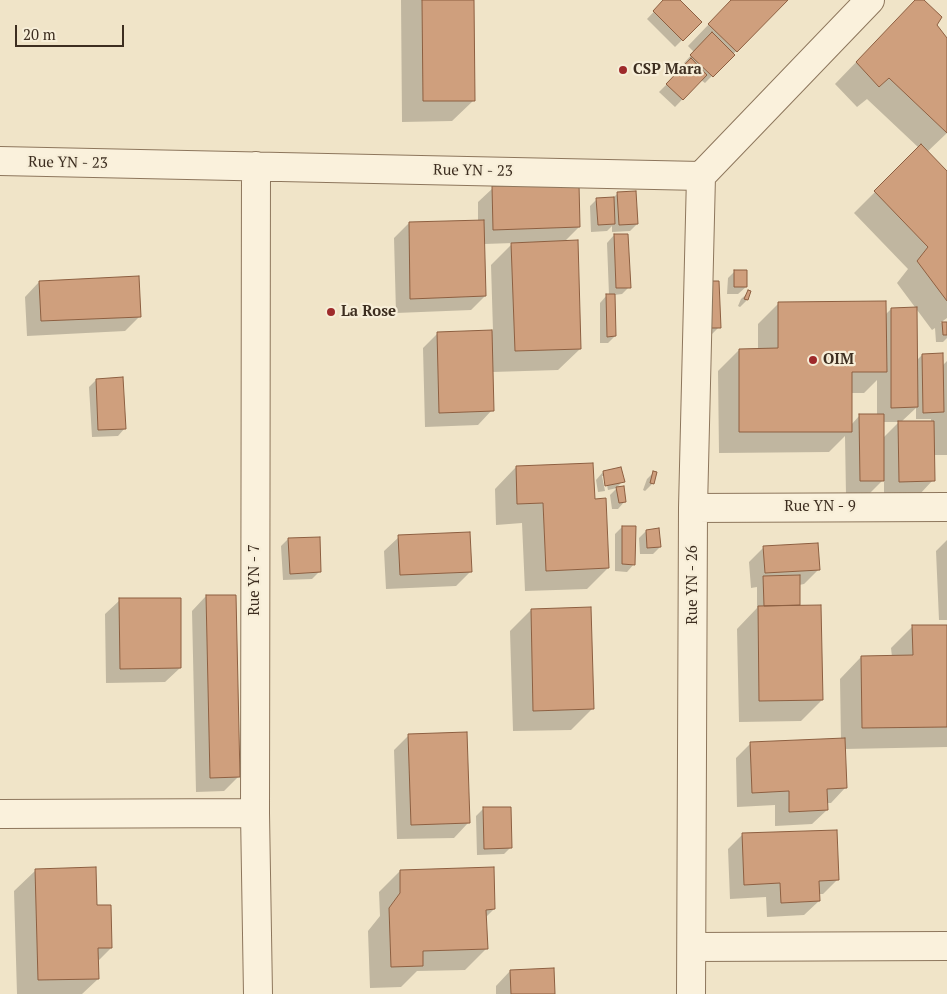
<!DOCTYPE html>
<style>
body{margin:0}
#map{position:relative;width:947px;height:994px;overflow:hidden;background:#f0e4c8;font-family:"PT Serif",serif}
canvas{display:block}
.scale{position:absolute;left:15px;top:25px;width:109px;height:22px;box-sizing:border-box;border:2px solid #3d2e20;border-top:0;padding-left:6px;font-size:15px;line-height:18px;white-space:nowrap;color:#3d2e20;-webkit-text-stroke:4px #f7eed8;paint-order:stroke}
</style>
<div id="map">
<canvas width="947" height="994"></canvas>
<div class="scale">20 m</div>
</div>
<script>
const g = document.querySelector('canvas').getContext('2d');
g.lineJoin = 'round';
function fill(path, color) {
  g.fillStyle = color;
  g.fill(path, 'evenodd');
}
function poly(rows) {
  const path = new Path2D();
  for (const r of rows) {
    path.moveTo(r[0], r[1]);
    for (let i = 2; i < r.length; i += 2) path.lineTo(r[i], r[i + 1]);
  }
  return path;
}
function trace(path, color, width, dash) {
  g.strokeStyle = color;
  g.lineWidth = width;
  g.lineCap = dash ? 'butt' : 'round';
  g.setLineDash(dash || []);
  g.stroke(path);
}
function label(font, color, halo, rows, align = 'center') {
  g.font = font + ' "PT Serif",serif';
  g.lineWidth = 4.5;
  g.setLineDash([]);
  g.textBaseline = 'middle';
  g.strokeStyle = halo;
  g.fillStyle = color;
  for (const [text, x, y, turn = 0] of rows) {
    g.save();
    g.translate(x, y);
    g.rotate((+turn || 0) * Math.PI / 180);
    g.textAlign = isNaN(turn) ? turn : align;
    if (halo) g.strokeText(text, 0, 0);
    g.fillText(text, 0, 0);
    g.restore();
  }
}
fill(poly([
 [401,0,473,0,474,100,452,121,402,122],
 [665,0,679,0,700,22,675,47,647,19],
 [732,0,786,0,705,83,701,80,675,107,659,92,686,65,684,63,694,52,688,46],
 [916,0,922,0,935,25,947,40,947,133,927,152,947,172,947,318,940,323,947,323,947,338,943,342,936,342,935,328,932,330,897,283,908,269,854,213,919,148,867,99,857,107,835,84],
 [493,188,579,227,564,242,580,349,558,370,492,372,492,410,478,425,425,427,423,348,438,333,493,331,491,265,513,243,484,244,485,296,471,310,396,313,394,238,409,223,478,221,478,202],
 [618,193,637,224,630,231,612,232,612,226,607,231,591,232,590,206,597,199,613,198],
 [614,235,629,287,622,294,614,295,615,336,608,343,600,343,600,303,607,295,609,295,607,243],
 [735,271,746,287,738,294,727,294,728,278],
 [39,282,140,316,125,331,27,336,25,297],
 [718,282,719,327,712,334,689,335],
 [749,292,747,300,740,307,738,306,741,299],
 [779,303,885,315,891,309,916,361,922,355,942,366,947,361,947,455,933,455,933,480,919,495,884,496,884,479,868,495,846,495,845,436,829,452,719,453,718,371,739,350,758,350,758,324],
 [877,380,877,415,860,415,851,425,851,393,864,393],
 [916,408,916,419,931,419,931,422,901,422],
 [883,422,899,422,883,438],
 [96,380,125,428,118,436,92,437,89,387],
 [516,467,593,500,608,568,587,589,525,591,522,523,496,525,495,489],
 [603,472,623,481,616,488,625,501,618,509,612,509,610,495,617,488,608,490,605,476,602,476,605,491,598,492,596,480],
 [654,472,656,473,652,484,645,491,643,490,647,479],
 [622,527,634,564,627,572,615,571,615,534],
 [646,531,660,547,653,554,640,554,639,538],
 [399,537,471,571,456,586,386,589,384,551],
 [288,539,320,571,312,579,283,580,281,546],
 [947,540,947,620,939,620,936,551],
 [763,548,819,569,804,584,799,585,799,606,822,700,801,721,739,722,737,629,757,608,757,587,751,588,749,562],
 [206,596,239,776,224,791,196,792,192,611],
 [120,600,180,668,165,682,106,683,105,614],
 [531,610,592,709,571,730,513,731,510,631],
 [913,626,947,626,947,747,844,749,845,788,831,803,826,803,827,810,812,824,775,826,775,805,737,807,736,758,751,743,841,740,840,679,861,657,892,657,891,648],
 [409,735,468,823,454,838,397,839,394,750],
 [483,809,511,847,504,854,477,855,476,816],
 [743,834,837,880,823,894,819,894,819,901,804,915,767,917,766,897,730,899,728,849],
 [36,870,96,907,111,948,97,962,98,979,82,994,17,994,14,891],
 [400,871,494,909,485,918,486,949,465,970,417,971,401,987,370,988,368,931,380,916,379,892],
 [510,971,554,994,496,994,496,986]
]), '#0003');
const building = poly([
 [422,0,474,0,475,101,423,101,422,0],
 [663,0,680,0,702,22,683,41,653,11,663,0],
 [731,0,788,0,737,52,708,24,731,0],
 [915,0,924,0,942,17,937,25,947,38,947,133,889,78,879,87,856,62,915,0],
 [712,32,735,55,713,77,690,55,712,32],
 [691,58,707,75,683,100,666,84,691,58],
 [921,144,947,171,947,301,917,261,928,247,874,191,921,144],
 [579,184,580,227,493,230,492,186,579,184],
 [636,191,638,224,619,225,617,192,636,191],
 [614,197,615,224,598,225,596,198,614,197],
 [484,220,486,296,410,299,409,222,484,220],
 [614,234,628,234,631,288,616,288,614,234],
 [578,240,581,349,515,351,511,243,578,240],
 [734,270,747,270,747,287,734,287,734,270],
 [139,276,141,317,41,321,39,281,139,276],
 [695,281,719,281,721,328,696,328,695,281],
 [748,290,751,291,748,300,744,299,748,290],
 [606,294,615,294,616,336,607,337,606,294],
 [886,301,887,372,852,372,852,432,739,432,739,349,778,348,778,302,886,301],
 [917,307,918,407,891,408,891,308,917,307],
 [942,322,947,322,947,335,943,335,942,322],
 [492,330,494,411,439,413,437,332,492,330],
 [943,353,944,412,923,413,922,354,943,353],
 [123,377,126,429,98,430,96,379,123,377],
 [859,414,884,414,884,481,860,481,859,414],
 [898,421,934,421,935,481,899,482,898,421],
 [593,463,595,499,606,498,609,568,546,571,543,503,517,504,516,466,593,463],
 [621,467,625,482,605,486,603,471,621,467],
 [653,471,657,472,654,484,650,483,653,471],
 [624,486,626,502,619,503,616,487,624,486],
 [622,526,636,526,635,565,622,564,622,526],
 [659,528,661,547,647,548,646,530,659,528],
 [470,532,472,572,400,575,398,535,470,532],
 [320,537,321,572,290,574,288,538,320,537],
 [818,543,820,570,765,573,763,546,818,543],
 [800,575,800,605,764,606,763,576,800,575],
 [206,595,236,595,240,777,210,778,206,595],
 [119,598,181,598,181,668,120,669,119,598],
 [821,605,823,700,759,701,758,606,821,605],
 [591,607,594,709,533,711,531,609,591,607],
 [912,625,947,625,947,727,862,728,861,656,913,655,912,625],
 [467,732,470,823,411,825,408,734,467,732],
 [845,738,847,788,827,789,828,810,789,812,789,791,752,793,750,742,845,738],
 [483,807,511,807,512,848,484,849,483,807],
 [837,830,839,880,819,881,820,901,781,903,780,883,744,885,742,833,837,830],
 [96,867,97,905,111,905,112,948,98,948,99,979,38,980,35,869,96,867],
 [494,867,495,909,486,910,488,949,423,951,423,966,391,967,389,908,400,893,400,870,494,867],
 [554,968,555,994,511,994,510,970,554,968]
]);
fill(building, '#cf9f7d');
trace(building, '#8d5f41', 1);
const minor = poly([
 [0,161,701,176,870,0],
 [256,166,255,813,258,994],
 [693,508,947,507],
 [0,814,255,813],
 [692,947,947,946],
 [691,994,693,508,701,176]
]);
trace(minor, '#8d765c', 30);
trace(minor, '#faf1dc', 28);
for (const [x, y, r, color] of [
 [623,70,5,"#9e2a2b"],
 [331,312,5,"#9e2a2b"],
 [813,360,5,"#9e2a2b"]
]) {
  const dot = new Path2D();
  dot.arc(x, y, r, 0, 2 * Math.PI);
  g.fillStyle = color;
  g.fill(dot);
  trace(dot, '#f7eed8', 2);
}
label('bold 15px', '#3d2e20', '#f7eed8', [
 ["CSP Mara",633,70],
 ["La Rose",341,312],
 ["OIM",823,360]
], 'left');
label('15px', '#3d2e20', '#f7eed8', [
 ["Rue YN - 23",68,163,1],
 ["Rue YN - 23",473,171,1],
 ["Rue YN - 9",820,507],
 ["Rue YN - 7",255,580,-90],
 ["Rue YN - 26",693,585,-90]
]);
</script>
